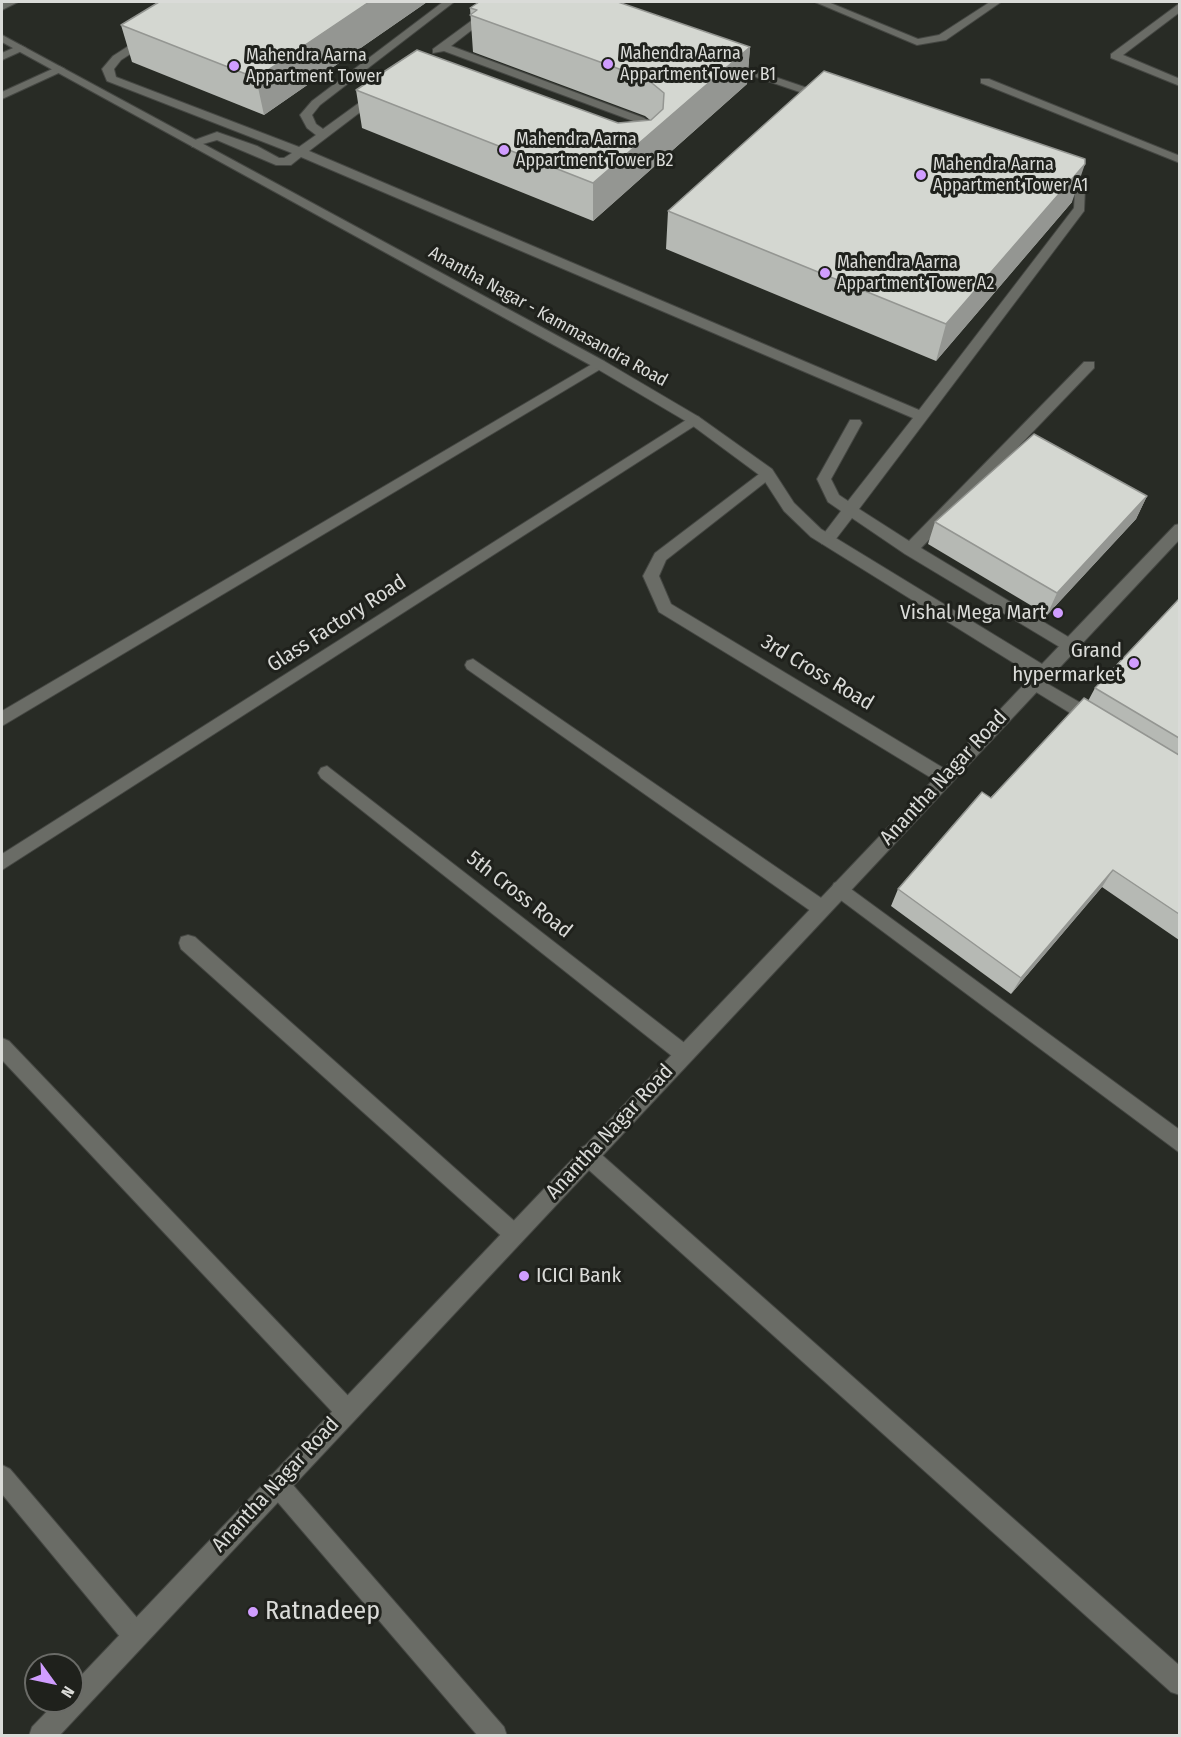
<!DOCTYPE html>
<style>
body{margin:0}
#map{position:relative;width:1181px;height:1737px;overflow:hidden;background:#282b25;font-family:"Fira Sans Condensed",sans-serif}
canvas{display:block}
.frame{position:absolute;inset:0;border:3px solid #dadbd8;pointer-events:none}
.north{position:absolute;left:24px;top:1653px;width:60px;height:60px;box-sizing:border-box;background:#1f211c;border:2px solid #6a6b67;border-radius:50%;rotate:123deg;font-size:16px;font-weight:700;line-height:24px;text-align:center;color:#dadbd8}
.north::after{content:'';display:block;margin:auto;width:21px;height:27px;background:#d09dff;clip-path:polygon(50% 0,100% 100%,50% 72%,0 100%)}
</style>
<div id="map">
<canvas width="1181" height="1737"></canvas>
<div class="frame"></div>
<div class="north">N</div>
</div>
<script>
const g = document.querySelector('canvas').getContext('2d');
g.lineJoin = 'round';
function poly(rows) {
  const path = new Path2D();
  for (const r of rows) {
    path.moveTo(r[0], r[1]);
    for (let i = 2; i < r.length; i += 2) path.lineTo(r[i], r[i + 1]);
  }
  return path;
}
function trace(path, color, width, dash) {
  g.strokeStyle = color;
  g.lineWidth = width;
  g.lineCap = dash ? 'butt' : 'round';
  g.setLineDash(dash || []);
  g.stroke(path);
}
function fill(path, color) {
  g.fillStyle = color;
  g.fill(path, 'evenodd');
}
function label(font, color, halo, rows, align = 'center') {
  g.font = font + ' "Fira Sans Condensed",sans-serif';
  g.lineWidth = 6;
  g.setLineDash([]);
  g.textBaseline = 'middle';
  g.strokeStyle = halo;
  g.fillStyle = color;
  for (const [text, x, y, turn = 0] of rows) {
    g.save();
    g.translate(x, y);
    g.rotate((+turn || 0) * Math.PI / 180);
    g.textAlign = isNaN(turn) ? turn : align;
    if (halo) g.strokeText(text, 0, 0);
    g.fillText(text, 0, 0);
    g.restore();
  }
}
const street = poly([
 [5,2,18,2,2,10,2,3,5,2],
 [443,2,454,2,320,105,312,115,316,124,323,129,374,92,384,94,309,151,919,410,1074,208,1075,192,1053,180,1053,174,1061,174,1085,188,1084,211,859,509,909,541,1084,362,1094,362,1094,368,921,548,1075,641,1077,645,1075,649,1063,649,905,554,852,518,832,544,822,544,819,540,822,536,841,511,828,502,817,479,850,420,860,420,862,423,831,479,839,495,848,501,913,418,301,157,291,165,276,165,217,140,192,147,192,141,217,132,257,146,279,158,284,158,292,153,107,81,102,69,113,56,144,36,152,36,152,40,121,60,114,69,116,77,299,147,316,135,307,128,300,115,312,101,443,2],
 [497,2,508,2,451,46,644,118,660,130,659,141,651,141,648,131,636,122,444,51,433,53,433,49,497,2],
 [815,2,828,2,918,39,939,35,990,2,1001,2,946,40,917,45,815,2],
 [1180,3,1180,12,1123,55,1180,79,1180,86,1111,58,1111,54,1180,3],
 [20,45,26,48,24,50,2,60,2,53,20,45],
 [725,60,828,95,830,97,820,99,721,65,719,63,725,60],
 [59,66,65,69,63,71,2,99,2,92,59,66],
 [981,79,989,79,1180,156,1180,163,981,83,981,79],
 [599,360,604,361,604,367,2,726,2,711,599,360],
 [694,415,699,417,699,423,2,870,2,854,694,415],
 [767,468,774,473,772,477,666,560,659,576,671,604,950,772,953,777,950,782,938,782,659,612,643,576,655,553,767,468],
 [473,659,827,902,830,908,827,914,821,916,815,914,467,669,465,665,467,661,473,659],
 [1034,676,1100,714,1102,719,1100,724,1088,724,1028,687,1026,682,1034,676],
 [327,766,691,1048,694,1054,691,1060,684,1063,677,1060,321,778,318,773,321,768,327,766],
 [840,881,1180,1130,1180,1153,834,895,831,889,834,883,840,881],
 [188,935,195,937,521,1227,525,1234,521,1241,514,1245,507,1241,181,949,179,943,181,937,188,935],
 [2,1038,9,1041,354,1402,357,1410,354,1418,346,1421,338,1418,2,1060,2,1038],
 [587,1145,594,1148,1180,1666,1180,1695,1171,1692,580,1162,577,1155,580,1148,587,1145],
 [2,1465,10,1469,144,1626,147,1635,144,1644,135,1647,126,1644,2,1494,2,1465],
 [277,1472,285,1476,504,1727,507,1736,478,1736,269,1492,265,1484,269,1476,277,1472]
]);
const secondary = poly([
 [2,35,604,361,699,417,772,469,794,503,821,529,1042,664,1175,525,1180,524,1180,539,59,1736,29,1736,32,1727,57,1701,72,1701,72,1685,1033,675,811,537,784,511,762,477,689,423,594,367,2,42,2,35]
]);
trace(street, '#454743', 2);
trace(secondary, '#454743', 2);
fill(street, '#6a6c66');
fill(secondary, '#6a6c66');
fill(poly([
 [427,2,264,115,132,62,121,25],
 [470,8,750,47,747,84,593,221,362,128,356,90,618,123,650,120,645,116,473,52],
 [1072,202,936,361,666,249,668,211],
 [1147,496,1136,519,1047,615,928,544,935,522],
 [1179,599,1179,940,1102,887,1011,994,891,906,898,889,1088,701,1095,688]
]), '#b6b9b4');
fill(poly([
 [369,2,427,2,264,115,256,78],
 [750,47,747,84,593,221,593,183],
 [1085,164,1072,202,936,361,946,324],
 [1147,496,1136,519,1047,615,1057,593],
 [1113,870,1102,887,1011,994,1021,978]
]), '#949692');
const building = poly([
 [159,2,369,2,256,78,121,25,159,2],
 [479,2,618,2,750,47,593,183,356,90,417,50,618,123,651,120,663,109,664,93,647,79,470,15,477,10,470,8,479,2],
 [824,71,1085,159,1085,164,946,324,668,211,824,71],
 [1034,434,1147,496,1057,593,935,522,1034,434],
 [1179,599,1179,738,1095,688,1179,599],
 [1084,698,1179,755,1179,914,1113,870,1021,978,898,889,982,792,991,798,1084,698]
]);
fill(building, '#d4d7d1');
trace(building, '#949692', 1.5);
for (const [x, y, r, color] of [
 [608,64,6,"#d09dff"],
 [234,66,6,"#d09dff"],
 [504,150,6,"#d09dff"],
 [921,175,6,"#d09dff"],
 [825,273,6,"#d09dff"],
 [1058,613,6,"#d09dff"],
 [1134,663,6,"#d09dff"],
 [524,1276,6,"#d09dff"],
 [253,1612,6,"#d09dff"]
]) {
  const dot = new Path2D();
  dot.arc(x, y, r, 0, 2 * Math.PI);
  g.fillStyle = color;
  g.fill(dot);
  trace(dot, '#1f211c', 2);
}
label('18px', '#dadbd8', '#1f211c', [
 ["Mahendra Aarna",620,54],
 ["Appartment Tower B1",620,75],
 ["Mahendra Aarna",246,56],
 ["Appartment Tower",246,77],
 ["Mahendra Aarna",516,140],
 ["Appartment Tower B2",516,161],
 ["Mahendra Aarna",933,165],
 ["Appartment Tower A1",933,186],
 ["Mahendra Aarna",837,263],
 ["Appartment Tower A2",837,284]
], 'left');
label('18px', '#dadbd8', '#1f211c', [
 ["Anantha Nagar - Kammasandra Road",548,317,29]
]);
label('21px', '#dadbd8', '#1f211c', [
 ["Vishal Mega Mart",1046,613],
 ["Grand",1122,651],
 ["hypermarket",1122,675],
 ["ICICI Bank",536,1276,"left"]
], 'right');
label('21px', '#dadbd8', '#1f211c', [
 ["Glass Factory Road",337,624,-33],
 ["3rd Cross Road",817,673,31],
 ["Anantha Nagar Road",944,778,-47],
 ["5th Cross Road",519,895,38],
 ["Anantha Nagar Road",610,1132,-47],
 ["Anantha Nagar Road",276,1485,-47]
]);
label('26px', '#dadbd8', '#1f211c', [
 ["Ratnadeep",265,1612]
], 'left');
</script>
